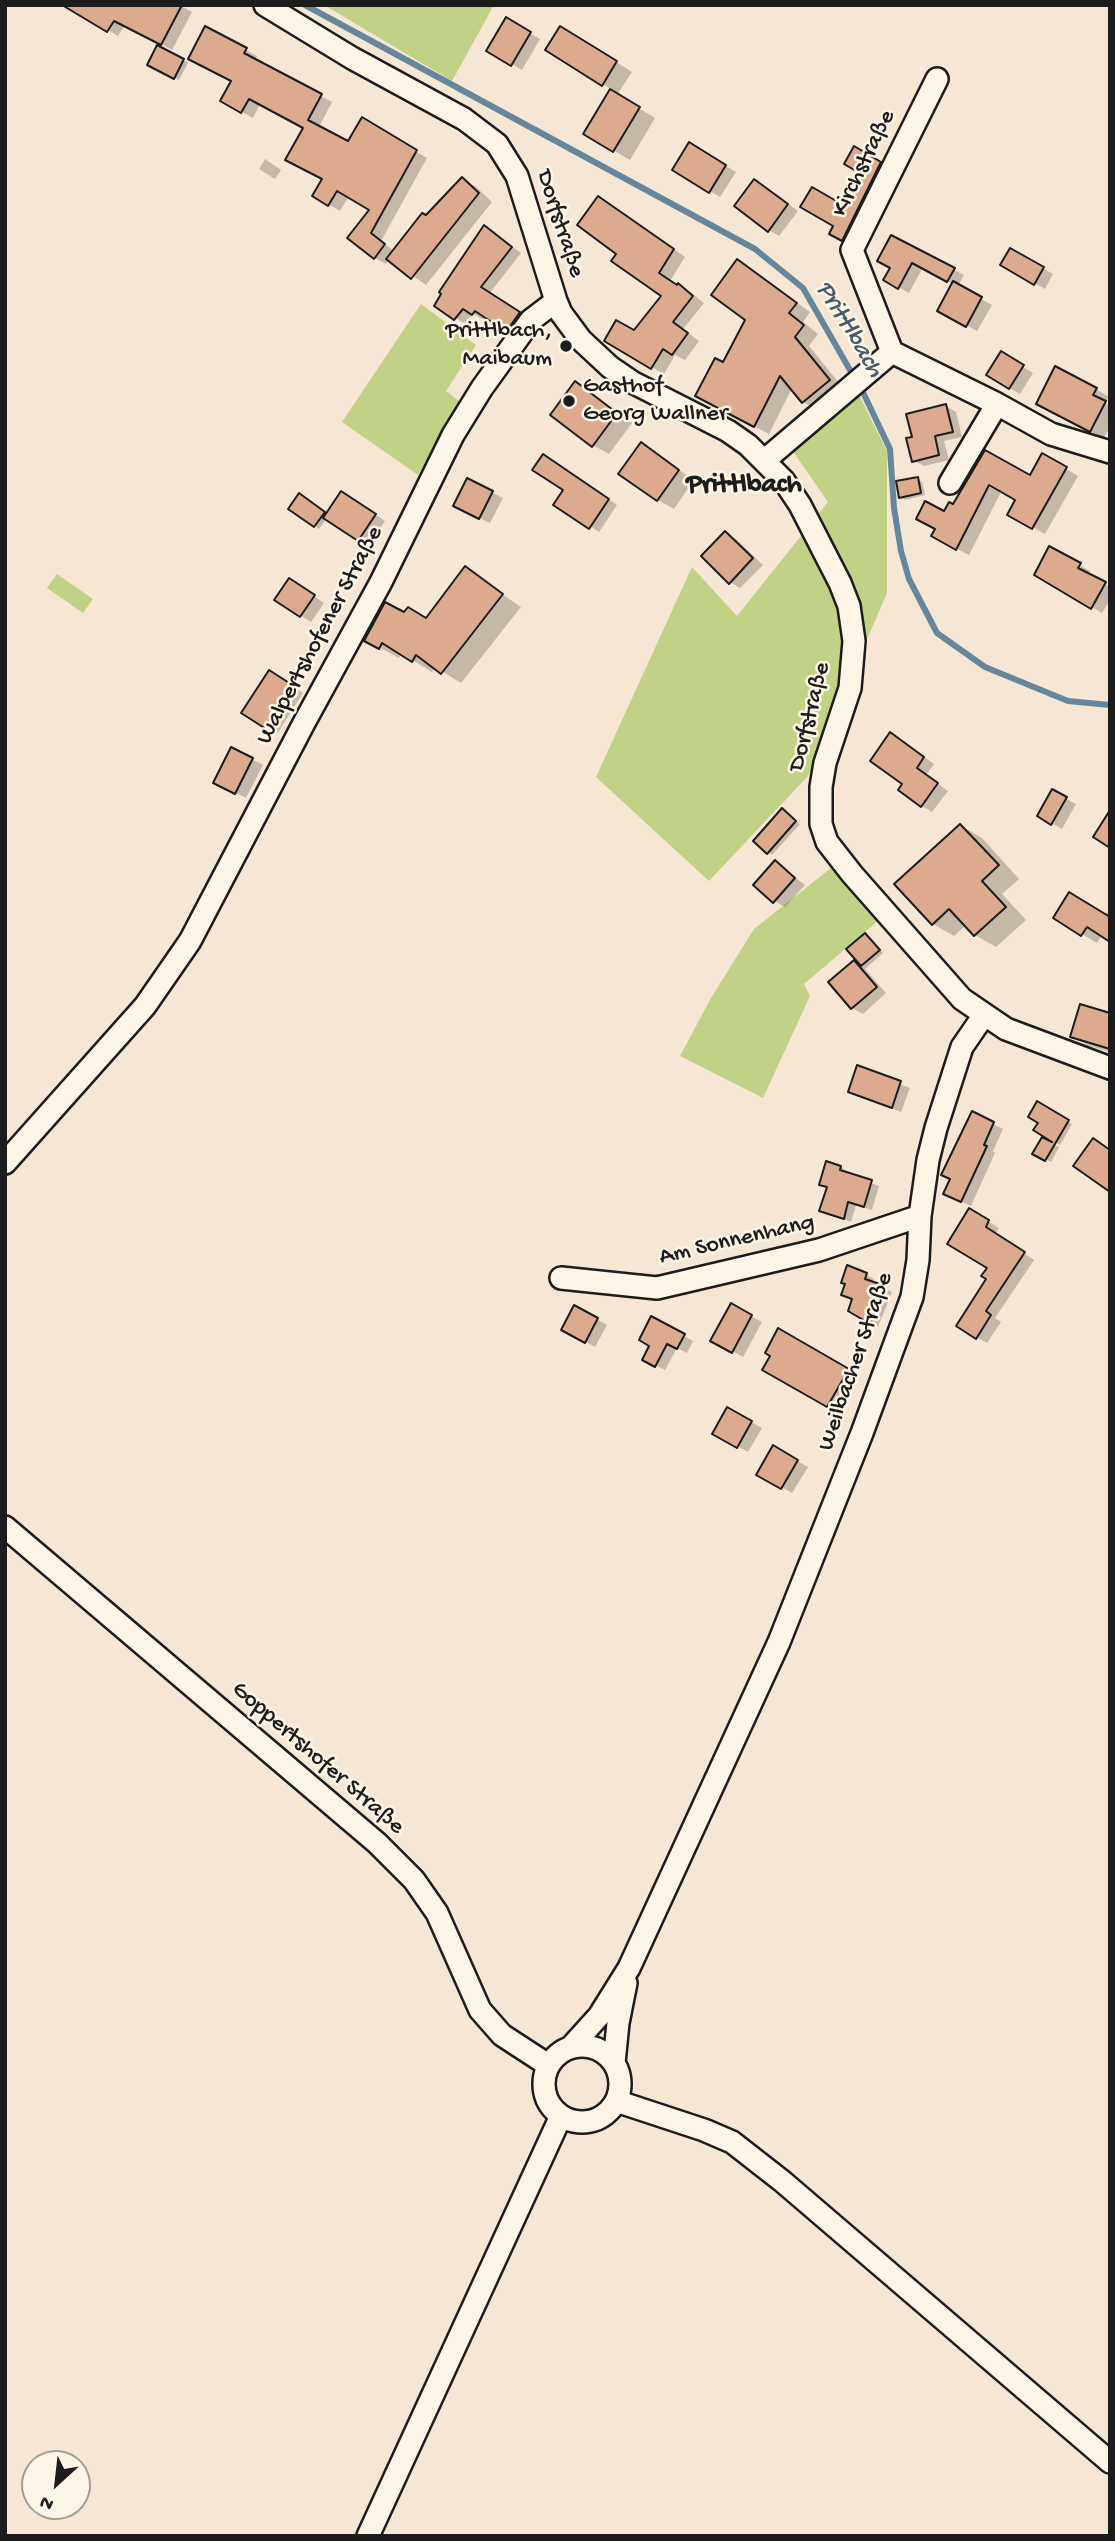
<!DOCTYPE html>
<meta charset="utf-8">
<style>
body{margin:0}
#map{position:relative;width:1115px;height:2541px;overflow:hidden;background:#f6e6d4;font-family:"Gochi Hand",sans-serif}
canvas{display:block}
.frame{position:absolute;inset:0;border:7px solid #1c1c1c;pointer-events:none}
.north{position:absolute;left:21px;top:2450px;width:70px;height:70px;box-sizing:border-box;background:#fcf5e5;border:2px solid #a29e95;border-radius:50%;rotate:207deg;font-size:19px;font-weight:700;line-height:28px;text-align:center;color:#1c1c1c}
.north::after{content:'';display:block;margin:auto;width:24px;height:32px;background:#1c1c1c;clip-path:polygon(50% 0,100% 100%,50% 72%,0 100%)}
</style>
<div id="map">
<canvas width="1115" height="2541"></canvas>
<div class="frame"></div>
<div class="north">N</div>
</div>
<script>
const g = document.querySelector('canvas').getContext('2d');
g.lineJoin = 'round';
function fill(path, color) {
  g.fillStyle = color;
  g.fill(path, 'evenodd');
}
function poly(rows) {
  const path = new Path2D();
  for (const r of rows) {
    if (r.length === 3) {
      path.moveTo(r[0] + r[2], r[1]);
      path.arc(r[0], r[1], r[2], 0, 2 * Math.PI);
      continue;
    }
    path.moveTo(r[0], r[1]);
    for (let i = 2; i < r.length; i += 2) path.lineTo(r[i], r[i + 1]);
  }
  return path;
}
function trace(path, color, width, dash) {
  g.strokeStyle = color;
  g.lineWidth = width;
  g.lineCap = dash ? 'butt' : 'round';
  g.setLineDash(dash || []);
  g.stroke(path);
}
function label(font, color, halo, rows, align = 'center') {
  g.font = font + ' "Gochi Hand",sans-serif';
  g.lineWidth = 5;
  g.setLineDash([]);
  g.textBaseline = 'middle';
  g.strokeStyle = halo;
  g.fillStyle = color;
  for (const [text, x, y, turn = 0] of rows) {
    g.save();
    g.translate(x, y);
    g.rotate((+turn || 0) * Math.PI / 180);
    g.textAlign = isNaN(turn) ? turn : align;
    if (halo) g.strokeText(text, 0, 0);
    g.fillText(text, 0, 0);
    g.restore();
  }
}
fill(poly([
 [324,5,494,5,452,81],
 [421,304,476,345,446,391,459,401,418,475,342,422],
 [858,393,887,451,887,593,808,776,709,881,596,777,692,567,737,616,828,502,792,450],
 [57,574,93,599,83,613,47,588],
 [831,868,878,921,804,984,810,996,763,1098,680,1056,711,998,754,929]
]), '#c1d287');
fill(poly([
 [180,5,192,12,172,50,125,25,118,36,75,11],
 [506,19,540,39,522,70,488,50],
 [206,29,257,56,255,60,332,102,319,127,348,143,362,120,427,158,381,241,394,251,462,179,476,187,492,202,426,285,389,259,386,264,375,258,349,238,372,209,349,196,340,211,315,196,324,179,305,128,260,104,253,118,222,101,233,81],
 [577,37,632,72,617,95,655,118,630,160,585,134,611,89,547,50],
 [158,47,188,63,179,80,149,64],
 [690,144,736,172,720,197,674,170],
 [855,148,895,171,857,248,831,233,865,174],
 [265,159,281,170,275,179,259,169],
 [765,187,798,211,779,236,769,230],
 [610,205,685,257,670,281,690,292,704,303,683,329,699,341,685,360,675,355,664,374,606,340,634,332,664,295,619,253],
 [485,227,521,253,489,294,529,319,517,336,485,316,482,319,473,313,465,324,436,305],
 [892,237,964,275,958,286,992,305,977,331,939,310,953,284,923,267,909,293,886,280,892,268],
 [1010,250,1053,274,1045,289,1002,265],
 [738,261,810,312,803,322,818,334,809,346,844,389,818,410,803,402,792,388,769,434,711,404,724,364,747,320],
 [1001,354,1033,373,1020,394,988,375],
 [576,384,632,423,609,454,593,445],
 [1096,389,1109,397,1105,403,1110,406,1110,428,1103,438,1050,410],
 [946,406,956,412,962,437,944,441,949,460,924,466,913,460,914,438],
 [641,444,694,480,674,509,658,500],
 [986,452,1030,477,1043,455,1078,476,1045,534,1009,514,1018,500,1002,490,969,555,933,536,945,513,954,507],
 [552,461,617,505,599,532,556,504,565,490],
 [917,479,922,482,925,495,905,500,901,497],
 [468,480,503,498,490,523,465,511],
 [304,498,327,515,352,499,385,521,369,546,327,518,319,529,315,526],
 [726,533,736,539,763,565,740,588,730,582],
 [1050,549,1090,571,1088,575,1110,587,1110,600,1102,613,1036,574],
 [465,569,521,607,461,683,435,667,432,672,401,653,399,658,366,640,404,615,426,620],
 [300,586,324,603,311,622,277,600],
 [280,679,303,693,277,734,267,728],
 [901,740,934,764,926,775,948,791,932,812,922,806,904,784],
 [232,749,263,765,246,798,226,788],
 [1052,791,1076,804,1062,829,1039,816],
 [787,813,800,824,772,855,768,852],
 [961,826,982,838,1019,879,1002,894,1026,920,996,947,975,935,966,925,954,936,933,924],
 [776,862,805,885,785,907,774,901],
 [1106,912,1110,914,1110,941,1102,935,1097,943,1055,918,1104,915],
 [865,935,883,953,865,969,886,993,863,1014,852,1008,854,962,864,967,849,949],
 [1110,1014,1110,1052,1087,1045,1072,1036],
 [858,1068,910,1088,901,1112,850,1092],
 [1038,1104,1072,1124,1060,1145,1036,1129,1040,1122],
 [972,1114,1003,1129,993,1151,995,1153,971,1206,945,1194],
 [1043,1139,1059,1147,1051,1162,1035,1153],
 [841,1167,848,1172,847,1174,879,1186,872,1210,856,1205,851,1222,821,1210,828,1188,821,1184],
 [969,1210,999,1228,995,1234,1034,1260,995,1318,1001,1322,987,1343,976,1337,989,1267],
 [866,1275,874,1279,872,1283,892,1292,878,1327,850,1311,854,1300,847,1284],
 [731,1305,762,1322,743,1357,713,1340],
 [575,1307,607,1325,595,1347,563,1329],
 [652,1319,693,1341,687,1353,677,1348,665,1370,644,1359,651,1346],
 [779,1331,856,1376,836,1410,764,1369,772,1355],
 [728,1409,762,1428,748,1452,714,1433],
 [774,1448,808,1467,792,1493,759,1474]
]), '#0003');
trace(poly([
 [305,5,755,249,803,288,854,377],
 [860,386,890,449,894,508,901,551,909,579,937,633,985,667,1068,701,1110,705]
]), '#65879e', 6);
const building = poly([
 [62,5,182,5,161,45,114,21,107,32,62,5],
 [506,17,531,32,511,66,486,51,506,17],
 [205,26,247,48,244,53,322,94,308,120,348,141,362,117,417,150,371,233,385,244,374,259,347,238,369,210,337,191,328,206,312,196,322,179,285,160,303,128,249,99,241,113,220,101,231,81,188,59,205,26],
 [560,26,617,61,602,86,545,50,560,26],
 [157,45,184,59,174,79,147,65,157,45],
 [610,89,640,107,613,152,583,134,610,89],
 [689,142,726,165,709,193,672,170,689,142],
 [854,146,881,162,842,241,829,234,833,226,800,207,812,187,845,206,863,175,844,164,854,146],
 [462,177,479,193,411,279,386,259,422,213,426,215,462,177],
 [754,179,788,204,768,232,734,206,754,179],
 [598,196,674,249,659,273,677,285,678,283,693,296,673,322,688,333,672,355,663,349,651,369,604,341,616,320,634,330,661,296,611,261,616,254,577,225,598,196],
 [484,225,512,247,481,287,520,312,506,332,475,311,472,315,463,309,454,320,434,306,441,294,439,292,484,225],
 [891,235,955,268,947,282,912,263,898,289,883,280,890,268,877,261,891,235],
 [1010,248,1044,267,1034,285,1000,265,1010,248],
 [737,259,797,303,789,313,804,325,795,337,830,380,802,403,780,376,754,427,695,396,715,358,723,362,745,320,711,295,737,259],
 [953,281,982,297,966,327,937,311,953,281],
 [1001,351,1024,365,1009,389,986,375,1001,351],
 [1055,366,1097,388,1093,395,1106,401,1090,432,1036,404,1055,366],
 [575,381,617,413,592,447,550,415,575,381],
 [946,404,953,432,935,436,939,455,912,462,906,438,912,437,906,414,946,404],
 [641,442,679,470,657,501,618,474,641,442],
 [985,450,1030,475,1042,453,1067,467,1032,529,1007,515,1015,500,989,485,956,550,931,536,935,529,916,519,925,501,944,511,949,502,953,504,985,450],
 [543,454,609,499,589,529,553,505,563,490,532,470,543,454],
 [918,477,921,493,899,498,896,481,918,477],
 [467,478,493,491,479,519,453,506,467,478],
 [341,491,376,514,358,541,323,518,341,491],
 [299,493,325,512,314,527,288,509,299,493],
 [725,531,753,558,729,584,701,556,725,531],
 [1049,546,1081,563,1078,568,1106,582,1091,609,1034,575,1049,546],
 [465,566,503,594,441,674,416,655,412,662,382,643,379,649,364,641,385,602,404,612,408,607,426,618,465,566],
 [289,578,315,595,300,617,274,600,289,578],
 [269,670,294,686,266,729,241,713,269,670],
 [890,732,924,757,917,768,938,783,921,807,898,790,902,784,870,761,890,732],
 [231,747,253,758,235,794,213,783,231,747],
 [1052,789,1067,797,1051,825,1037,816,1052,789],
 [782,808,796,821,767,854,753,841,782,808],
 [1110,810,1110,848,1093,837,1110,810],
 [960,824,999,865,982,881,1006,907,974,936,949,909,932,925,894,884,960,824],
 [775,860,795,878,773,903,753,885,775,860],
 [1069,892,1110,917,1110,942,1087,927,1081,936,1053,918,1069,892],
 [865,933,880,950,861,966,846,949,865,933],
 [854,960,877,987,851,1009,828,982,854,960],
 [1080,1004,1110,1013,1110,1049,1070,1037,1080,1004],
 [857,1065,901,1081,892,1108,848,1092,857,1065],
 [1037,1101,1069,1120,1045,1161,1032,1154,1042,1137,1052,1142,1033,1130,1038,1123,1028,1117,1037,1101],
 [972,1111,994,1122,984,1145,987,1146,961,1202,943,1194,950,1179,941,1175,972,1111],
 [1093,1138,1110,1150,1110,1192,1073,1166,1093,1138],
 [826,1161,841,1166,840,1170,872,1180,864,1207,848,1202,844,1219,819,1211,827,1187,819,1185,826,1161],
 [969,1208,989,1220,986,1227,1025,1252,986,1311,991,1315,976,1339,956,1326,986,1279,981,1276,987,1268,947,1244,969,1208],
 [847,1265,867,1273,865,1279,886,1286,870,1324,848,1311,852,1299,841,1295,845,1284,841,1283,847,1265],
 [731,1303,752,1315,732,1353,710,1341,731,1303],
 [574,1305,598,1318,585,1343,561,1330,574,1305],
 [651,1316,685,1334,677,1349,667,1344,655,1367,642,1360,649,1346,639,1340,651,1316],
 [778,1328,849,1369,827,1407,762,1370,770,1356,765,1353,778,1328],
 [727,1407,752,1421,737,1448,712,1434,727,1407],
 [773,1445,798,1460,781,1489,756,1475,773,1445]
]);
fill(building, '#dcab8f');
trace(building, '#1c1c1c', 2);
const street = poly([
 [265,5,352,58,464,119,497,144,517,176,556,301,561,313,581,340,610,367,632,382,728,431,748,445,784,481,800,505,840,583,849,606,854,641,850,688,825,763,821,787,821,824,827,842,852,874,962,999,1006,1029,1110,1068],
 [892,352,852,250,937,79],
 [765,460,892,352,997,404,1051,434,1110,452],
 [950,483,997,404],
 [5,1163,145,1006,190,941,304,723,381,582,453,435,482,388,531,320,556,301],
 [561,1278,657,1288,819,1250,920,1216],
 [5,1527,377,1843,414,1880,437,1913,480,2010,502,2035,548,2065],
 [582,2084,38],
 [570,2048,599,2016,629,1968,779,1642,862,1433,912,1297,918,1260,920,1216,928,1160,936,1128,962,1047,984,1015],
 [614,2063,618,2023,626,1983],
 [616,2101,704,2130,732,2142,782,2181,1110,2462],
 [368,2536,561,2116]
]);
trace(street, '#1c1c1c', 26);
trace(street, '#fcf5e5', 21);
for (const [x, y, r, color] of [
 [566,346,7,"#1c1c1c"],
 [569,401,7,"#1c1c1c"]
]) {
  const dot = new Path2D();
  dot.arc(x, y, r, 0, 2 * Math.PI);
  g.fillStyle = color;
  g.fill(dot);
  trace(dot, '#fcf5e5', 2.5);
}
label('24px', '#1c1c1c', '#fcf5e5', [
 ["Kirchstraße",865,164,-64],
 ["Dorfstraße",559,224,72],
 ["Walpertshofener Straße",321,636,-62],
 ["Dorfstraße",811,717,-76],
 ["Am Sonnenhang",737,1241,-13],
 ["Weilbacher Straße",857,1362,-71],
 ["Goppertshofer Straße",317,1759,41]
]);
label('24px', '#1c1c1c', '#fcf5e5', [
 ["Prittlbach,",552,332],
 ["Maibaum",552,360],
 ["Gasthof",583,387,"left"],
 ["Georg Wallner",583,415,"left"]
], 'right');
label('italic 26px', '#475a68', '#fcf5e5', [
 ["Prittlbach",848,330,59]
]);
label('bold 28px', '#1c1c1c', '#fcf5e5', [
 ["Prittlbach",744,487]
]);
</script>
